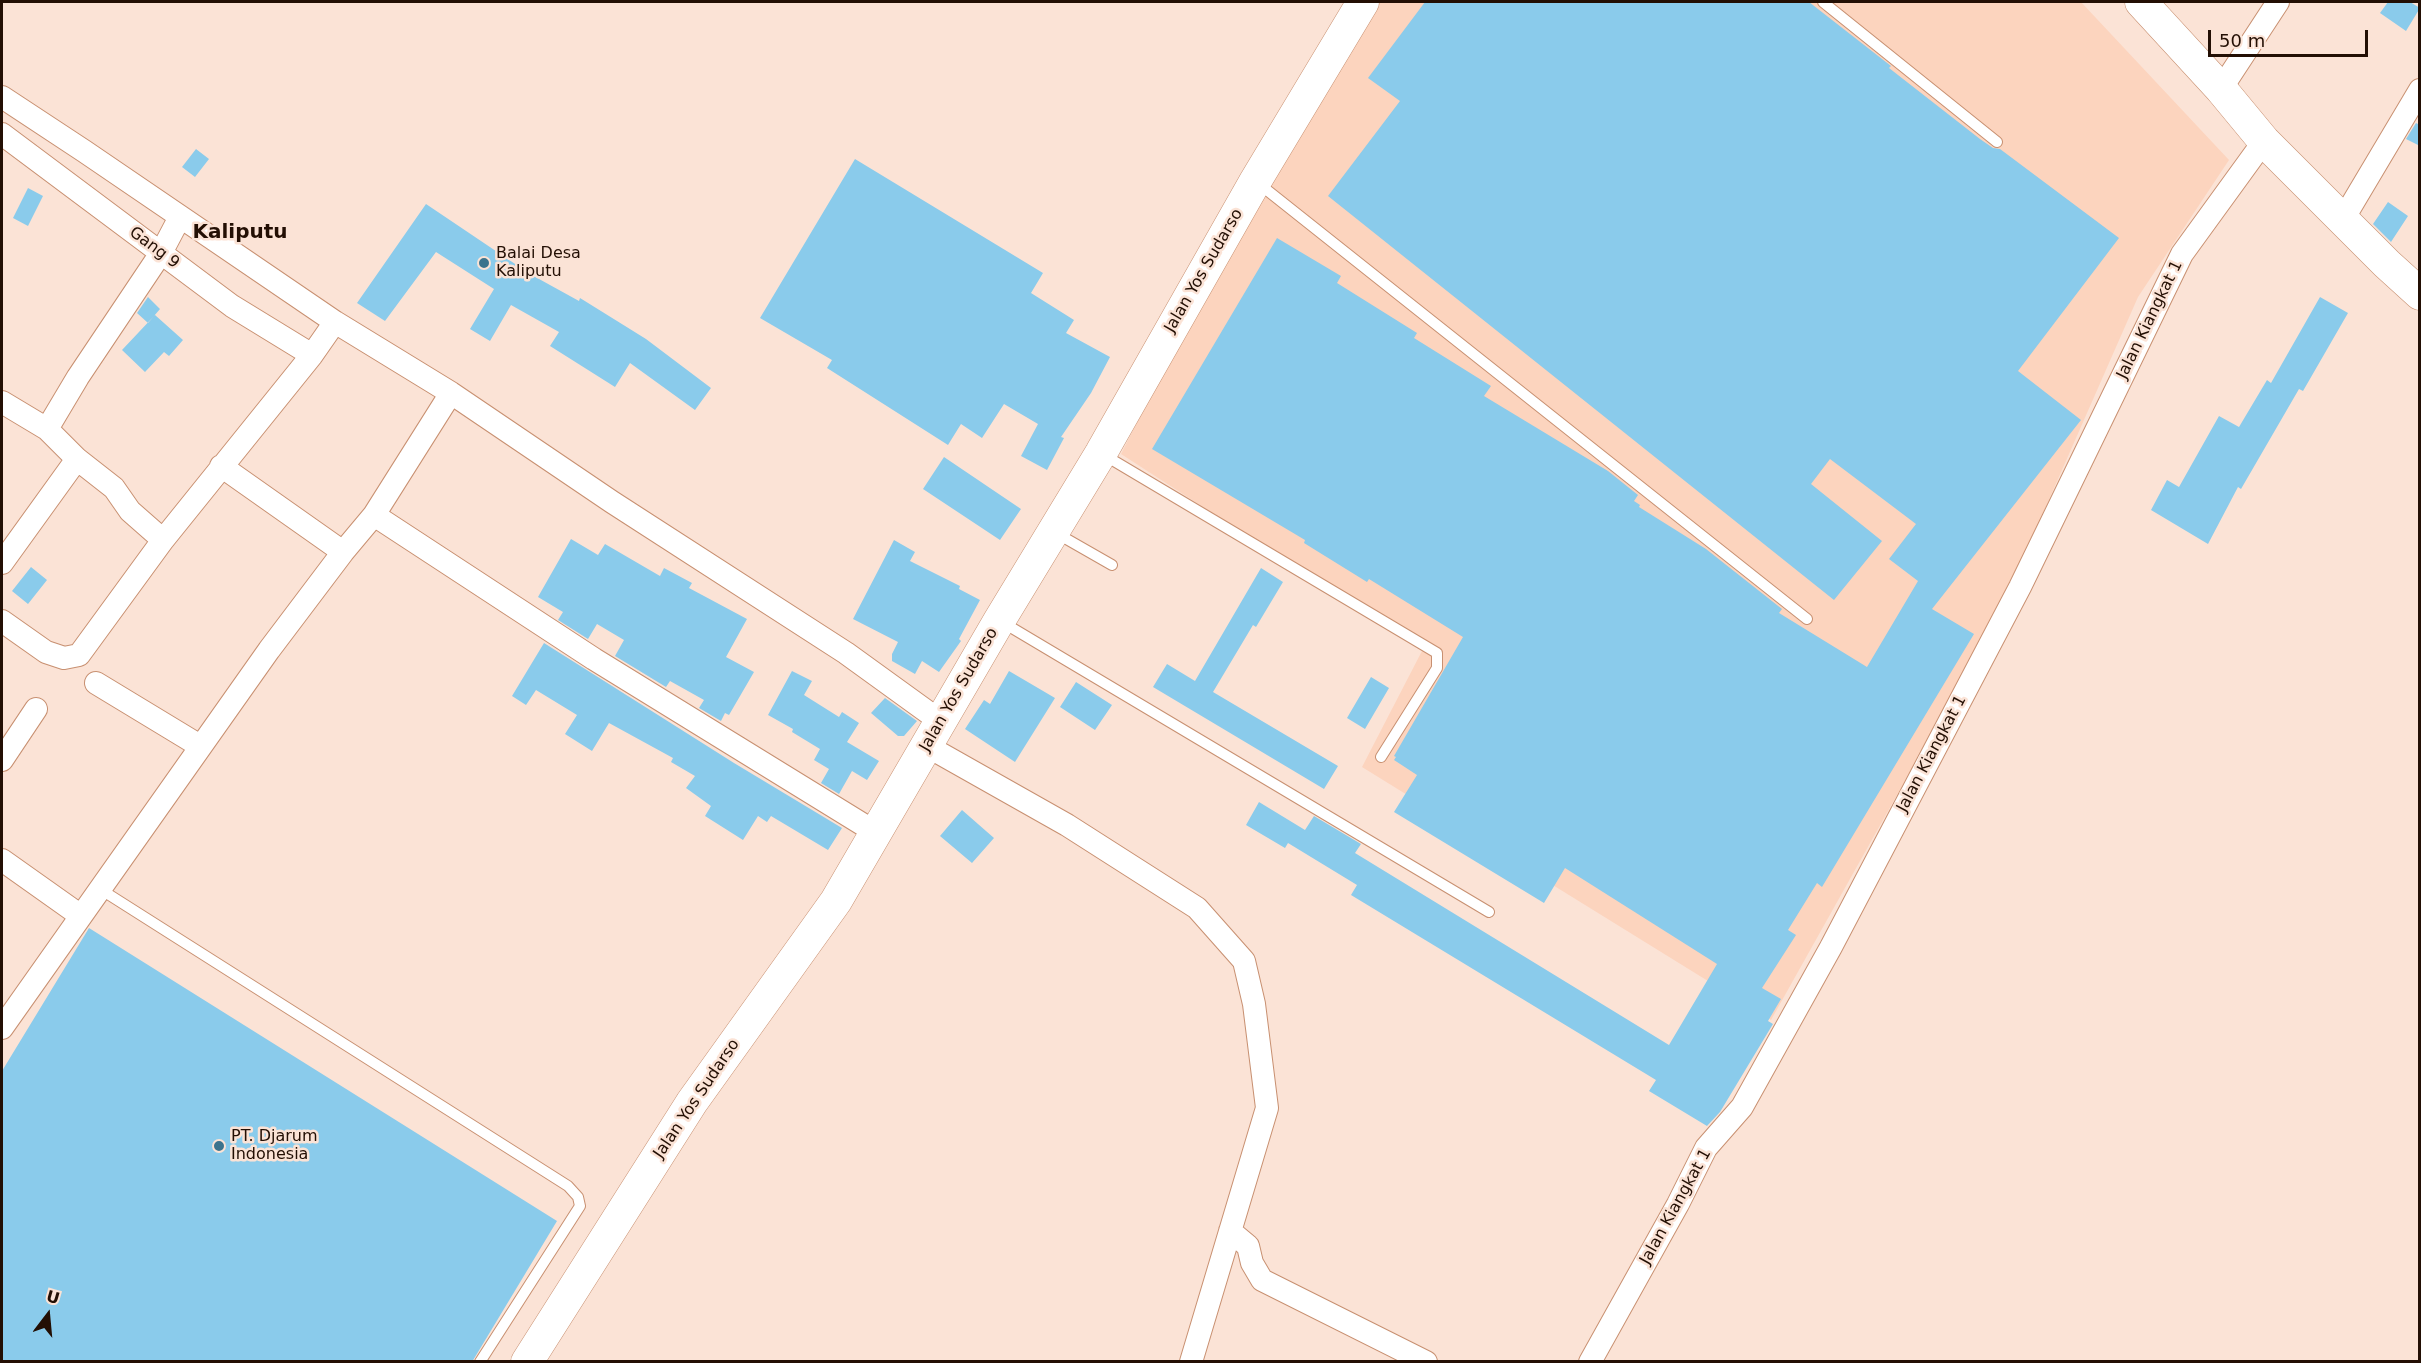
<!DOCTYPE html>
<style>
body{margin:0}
#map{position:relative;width:2421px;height:1363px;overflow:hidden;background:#fbe3d6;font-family:"DejaVu Sans",sans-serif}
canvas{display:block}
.frame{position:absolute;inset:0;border:3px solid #230f04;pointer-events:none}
.north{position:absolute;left:18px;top:1285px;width:60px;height:60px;-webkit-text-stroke:4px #fbe3d6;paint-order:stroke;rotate:16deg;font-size:16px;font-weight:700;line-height:24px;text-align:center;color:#230f04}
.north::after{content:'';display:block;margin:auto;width:21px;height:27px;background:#230f04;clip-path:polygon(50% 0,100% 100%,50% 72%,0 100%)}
.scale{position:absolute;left:2208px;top:30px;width:160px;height:27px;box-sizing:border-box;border:3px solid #230f04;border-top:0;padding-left:8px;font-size:18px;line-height:21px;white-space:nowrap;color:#230f04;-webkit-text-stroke:4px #fbe3d6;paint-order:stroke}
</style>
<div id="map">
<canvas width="2421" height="1363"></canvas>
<div class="frame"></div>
<div class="north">U</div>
<div class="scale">50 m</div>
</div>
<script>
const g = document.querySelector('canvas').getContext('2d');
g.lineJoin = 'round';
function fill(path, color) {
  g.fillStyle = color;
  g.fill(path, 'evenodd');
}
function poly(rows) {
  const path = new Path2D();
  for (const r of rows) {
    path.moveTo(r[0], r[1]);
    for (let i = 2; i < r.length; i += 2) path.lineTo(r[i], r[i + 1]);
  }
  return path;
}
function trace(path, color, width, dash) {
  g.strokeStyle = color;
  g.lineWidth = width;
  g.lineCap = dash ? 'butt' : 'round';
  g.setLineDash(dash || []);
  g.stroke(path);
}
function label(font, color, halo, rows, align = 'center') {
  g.font = font + ' "DejaVu Sans",sans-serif';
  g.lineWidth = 5;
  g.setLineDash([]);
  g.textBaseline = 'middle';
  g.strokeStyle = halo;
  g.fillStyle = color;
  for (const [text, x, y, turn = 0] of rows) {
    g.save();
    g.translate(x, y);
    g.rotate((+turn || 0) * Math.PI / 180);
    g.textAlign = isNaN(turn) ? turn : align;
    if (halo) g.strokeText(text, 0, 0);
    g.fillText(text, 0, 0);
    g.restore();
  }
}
fill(poly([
 [1373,2,2081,2,2229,160,2138,297,2000,611,1771,1020,1362,767,1423,649,1121,454,1225,250]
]), '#fcd4be');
fill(poly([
 [1425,2,1809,2,1891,66,1889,68,1980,139,1993,148,2000,149,2119,238,2018,371,2081,420,1932,609,1974,634,1822,887,1817,883,1788,930,1796,935,1762,988,1781,999,1768,1021,1773,1024,1720,1112,1707,1126,1649,1091,1656,1080,1351,895,1357,885,1288,843,1285,848,1246,825,1259,802,1305,830,1314,816,1361,844,1355,853,1669,1045,1717,964,1565,868,1544,903,1394,812,1417,775,1394,760,1396,757,1394,756,1463,637,1369,579,1367,582,1304,543,1305,540,1152,449,1277,238,1341,276,1337,283,1417,333,1414,338,1491,386,1484,396,1608,471,1638,495,1634,501,1640,505,1639,507,1706,549,1782,609,1779,613,1867,667,1918,581,1889,559,1916,524,1830,459,1811,484,1882,541,1834,600,1328,196,1400,101,1368,78],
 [2388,2,2410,2,2420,8,2406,31,2380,13],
 [2416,123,2420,125,2420,146,2406,139],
 [196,149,209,159,195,177,182,167],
 [855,159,1043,273,1031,293,1074,320,1066,333,1110,357,1091,393,1061,437,1064,438,1047,470,1021,456,1038,424,1004,404,982,438,961,424,948,445,827,368,832,360,760,318],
 [28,188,43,196,28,226,13,218],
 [2388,202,2408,216,2391,242,2373,224],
 [426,204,530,274,579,301,580,298,646,339,711,388,695,410,630,363,615,387,550,346,559,332,511,305,490,341,470,329,494,289,436,252,385,321,357,303],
 [148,297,160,309,148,323,137,313],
 [2320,297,2348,313,2303,391,2299,389,2241,489,2238,487,2208,544,2151,510,2167,480,2179,487,2219,416,2239,427,2267,380,2271,383],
 [155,315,183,340,169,356,164,352,145,372,122,350],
 [944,457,1021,509,1000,540,923,489],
 [571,539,598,555,605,544,660,576,664,568,692,583,689,588,747,619,726,657,754,672,729,715,725,713,721,721,699,708,704,700,670,681,666,687,615,656,624,640,597,624,588,639,558,620,563,612,538,597],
 [894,540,915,552,910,561,960,586,959,589,980,600,959,639,961,641,939,672,922,661,915,674,892,661,892,654,898,642,853,619],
 [31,567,47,580,28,604,12,591],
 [1261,568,1283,582,1256,627,1253,625,1213,692,1338,766,1324,789,1153,687,1167,664,1195,681],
 [544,643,734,763,842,828,828,850,771,816,767,822,758,816,743,840,705,816,711,806,686,788,695,776,671,762,673,758,609,723,592,751,565,734,577,715,536,690,526,705,512,696],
 [792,671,812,681,804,695,839,717,842,712,859,723,847,742,879,761,867,780,852,771,839,794,821,783,829,769,814,760,820,749,792,732,793,729,768,715],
 [1009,671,1055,698,1015,762,965,729,984,700,990,704],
 [1371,677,1389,688,1365,729,1347,718],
 [1076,682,1112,705,1095,730,1060,707],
 [885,698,917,721,904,736,898,736,871,713],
 [962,810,994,838,972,863,940,836],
 [89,928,557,1221,472,1362,2,1362,2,1071]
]), '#8acbeb');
const lane = poly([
 [1823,2,1997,142],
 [1258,183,1807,619],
 [1104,455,1437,653,1437,668,1381,757],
 [1056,533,1112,565],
 [1002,622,1489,912],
 [100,889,568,1186,578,1197,580,1206,480,1362]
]);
const street = poly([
 [2221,89,2278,2],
 [2,97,84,151,335,322,451,393,612,502,846,653,940,721],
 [2,134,232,306,312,355],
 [2342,221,2420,90],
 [2,402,47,429,77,459,114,488,130,511,163,540],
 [47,429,78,377,161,253,180,217],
 [221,466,343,552],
 [374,515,594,659,875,832],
 [2,563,77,459],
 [2,621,46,652,64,658,79,655,163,540,312,355,335,322],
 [96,683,200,746],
 [927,746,1067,825,1197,908,1244,961,1254,1004,1267,1108,1191,1362],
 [2,760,36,709],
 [2,860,81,916],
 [2,1028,269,650,343,552,374,515,451,393],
 [1230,1231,1248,1246,1252,1263,1262,1280,1426,1362],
 [1590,1362,1678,1204,1706,1148,1742,1107,1831,947,2020,587,2182,254,2264,141]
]);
const secondary = poly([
 [2141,2,2221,89,2264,141,2387,264,2420,294],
 [527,1362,692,1102,836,901,999,621,1101,453,1256,180,1363,2]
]);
trace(lane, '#c89071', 12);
trace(street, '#c89071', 24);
trace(secondary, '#c89071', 33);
trace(lane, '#fff', 10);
trace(street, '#fff', 22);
trace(secondary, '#fff', 32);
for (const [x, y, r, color] of [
 [484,263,6,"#3b738d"],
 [219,1146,6,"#3b738d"]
]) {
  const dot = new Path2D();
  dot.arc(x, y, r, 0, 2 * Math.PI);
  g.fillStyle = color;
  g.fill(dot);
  trace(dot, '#fbe3d6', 2);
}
label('16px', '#230f04', '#fbe3d6', [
 ["Gang 9",154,248,37],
 ["Jalan Yos Sudarso",1204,271,-60],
 ["Jalan Kiangkat 1",2150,320,-64],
 ["Jalan Yos Sudarso",959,690,-60],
 ["Jalan Kiangkat 1",1932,754,-62],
 ["Jalan Yos Sudarso",697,1099,-56],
 ["Jalan Kiangkat 1",1676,1207,-61]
]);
label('16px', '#230f04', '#fbe3d6', [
 ["Balai Desa",496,254],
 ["Kaliputu",496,272],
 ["PT. Djarum",231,1137],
 ["Indonesia",231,1155]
], 'left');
label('bold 20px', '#230f04', '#fbe3d6', [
 ["Kaliputu",240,233]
]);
</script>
